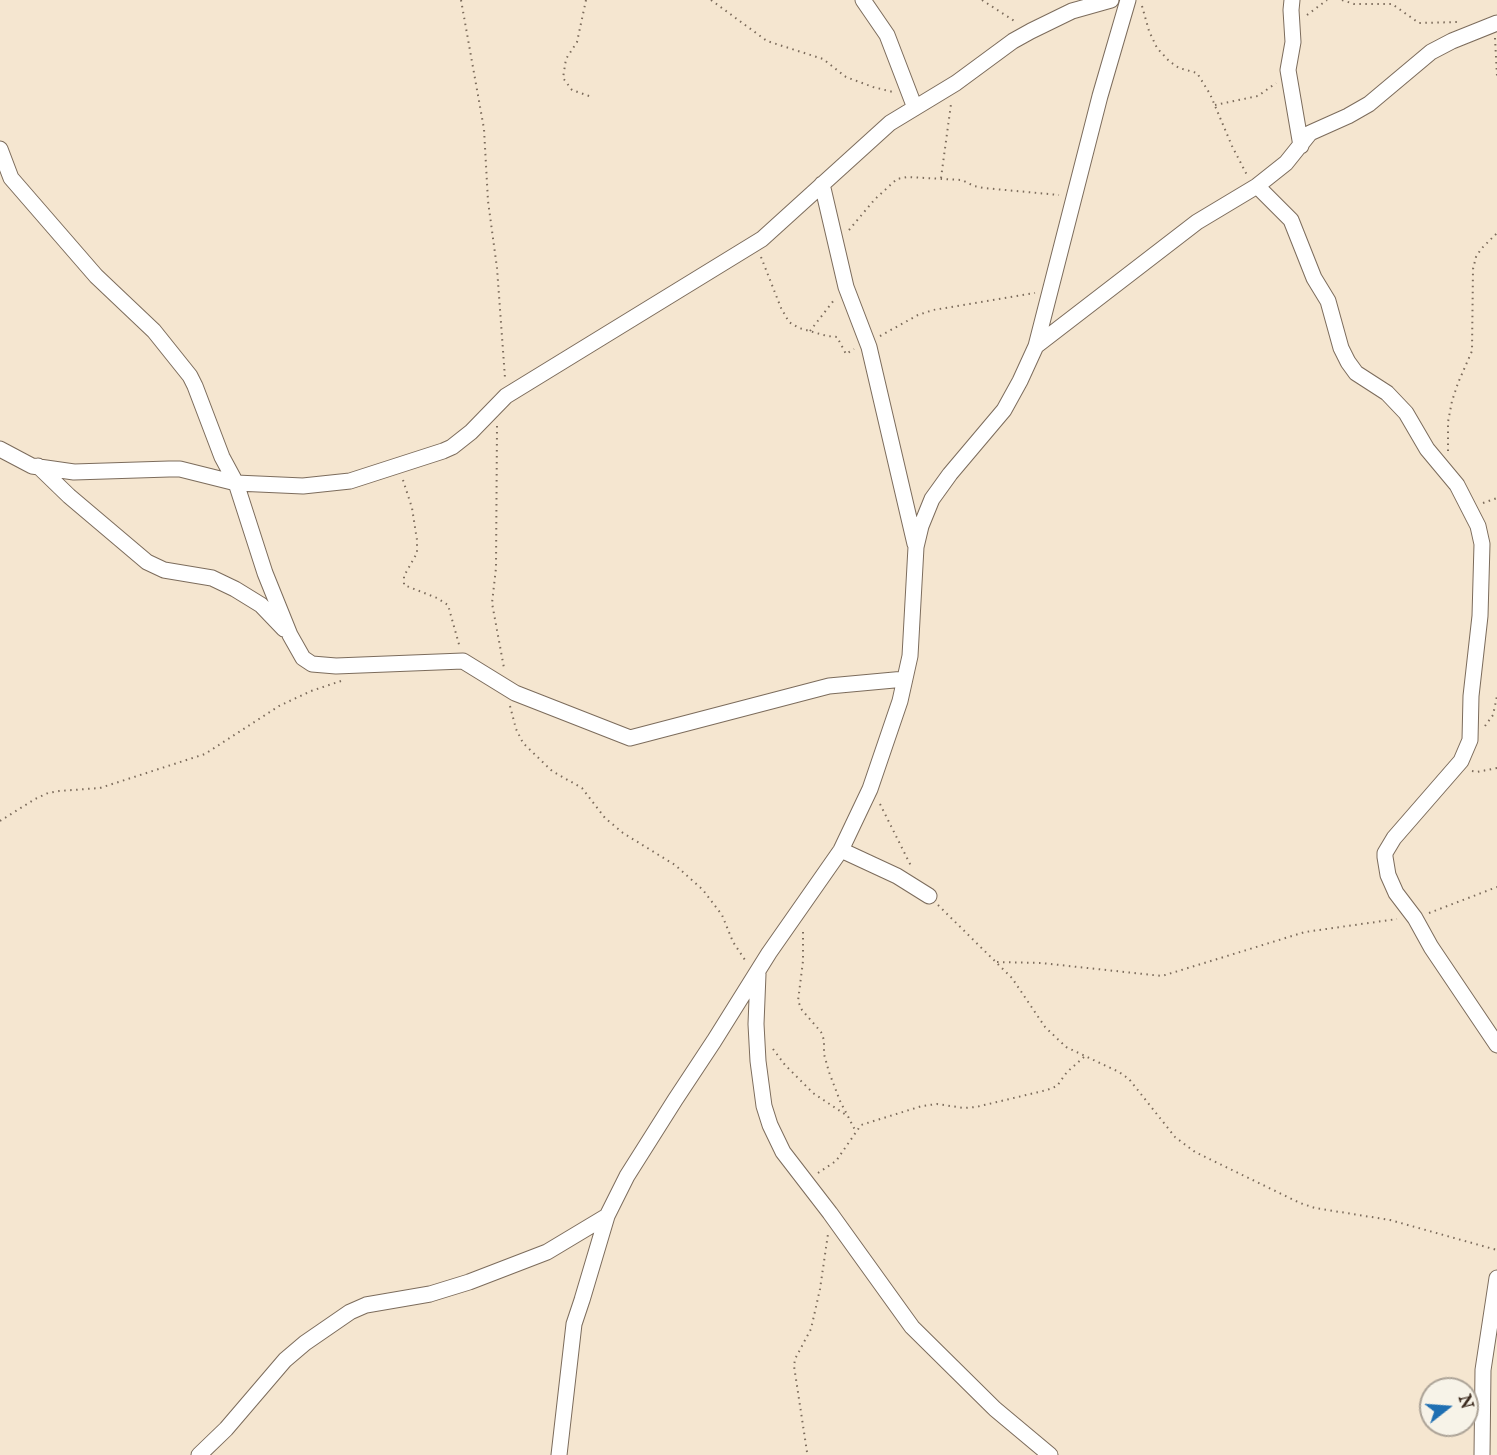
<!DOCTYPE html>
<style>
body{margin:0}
#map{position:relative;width:1497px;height:1455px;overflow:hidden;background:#f5e6d0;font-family:"IM FELL English",serif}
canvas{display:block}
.north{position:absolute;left:1419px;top:1377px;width:60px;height:60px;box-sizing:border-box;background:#f7f3e8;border:2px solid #aca397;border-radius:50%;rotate:73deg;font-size:16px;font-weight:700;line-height:24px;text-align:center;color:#3b2a1e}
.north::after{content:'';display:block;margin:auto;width:21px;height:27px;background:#1f6fb2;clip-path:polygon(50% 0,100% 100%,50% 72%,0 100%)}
</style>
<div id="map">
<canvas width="1497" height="1455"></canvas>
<div class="north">N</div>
</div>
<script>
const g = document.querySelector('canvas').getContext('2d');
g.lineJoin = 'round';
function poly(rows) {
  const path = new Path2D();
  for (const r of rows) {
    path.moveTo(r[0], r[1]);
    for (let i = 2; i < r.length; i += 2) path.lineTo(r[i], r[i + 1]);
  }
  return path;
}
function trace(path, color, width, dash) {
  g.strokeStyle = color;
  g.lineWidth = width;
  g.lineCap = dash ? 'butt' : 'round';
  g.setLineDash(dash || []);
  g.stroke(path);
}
const street = poly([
 [863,0,887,35,915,108],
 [1292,0,1291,10,1293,42,1288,70,1301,146],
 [0,149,11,178,96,276,154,331,190,376,195,386,222,457,236,483,265,573,290,635,303,658,312,664,336,666,463,661,515,693,630,738,829,686,905,679],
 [822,184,846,287,869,347,915,544],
 [1257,186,1291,220,1314,278,1328,301,1341,348,1348,362,1356,373,1387,393,1406,413,1427,449,1457,485,1478,526,1482,544,1480,616,1471,696,1470,740,1461,761,1394,838,1385,853,1385,857,1388,875,1396,893,1415,918,1431,947,1497,1045],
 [1036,346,1197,222,1257,186,1286,163,1310,133,1348,116,1369,104,1431,52,1452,41,1497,23],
 [0,449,32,466,74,472,169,469,180,469,236,483,303,486,350,481,443,451,452,447,471,432,506,396,762,239,890,123,956,83,1013,41,1031,31,1072,11,1111,0],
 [38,466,69,496,147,562,164,570,212,578,235,589,261,605,284,629],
 [841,850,897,876,929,896],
 [758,974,756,1024,758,1061,764,1106,770,1125,783,1152,830,1213,912,1327,995,1409,1050,1455],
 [199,1455,226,1429,285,1360,305,1343,350,1312,366,1305,430,1294,469,1282,547,1252,607,1216],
 [559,1455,574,1324,582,1300,607,1216,627,1176,675,1100,714,1041,769,953,841,850,870,789,900,701,910,656,916,547,921,526,932,499,950,474,1004,410,1020,381,1036,346,1100,96,1128,0],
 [1482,1455,1483,1370,1497,1278]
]);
trace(street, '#7c6c5c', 17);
trace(poly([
 [461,0,484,129,488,201,497,268,505,378],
 [586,0,577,42,566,59,563,78,572,90,592,97],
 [711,0,767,41,823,59,846,77,873,87,893,92],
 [982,0,1016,22],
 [1342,0,1354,4,1392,4,1419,23,1458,22],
 [1142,6,1149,31,1157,48,1169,61,1179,68,1197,73,1210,94,1232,146,1247,175],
 [1307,15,1327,0],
 [1495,38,1497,76],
 [1215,105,1258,96,1276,83],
 [941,178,951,104],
 [849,230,875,199,897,179,907,177,962,180,974,186,984,188,1059,195],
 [761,257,781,308,789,322,799,328,827,336,837,337,846,354,854,349],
 [810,331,834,300],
 [880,336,918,315,933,310,1035,293],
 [497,426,496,568,492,603,504,668],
 [1448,451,1448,422,1452,401,1458,383,1472,351,1473,269,1476,257,1481,249,1497,233],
 [403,480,412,508,417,540,417,553,404,576,404,585,437,598,448,605,460,648],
 [1483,503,1497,498],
 [510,706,516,729,523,743,552,771,582,788,605,818,623,833,675,865,703,890,722,915,733,942,747,963],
 [1485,726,1493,715,1497,696],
 [1472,771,1477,772,1497,768],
 [880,804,911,866],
 [0,821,35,799,48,793,59,791,100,788,205,754,279,706,311,691,341,681],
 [938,905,1012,978,1045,1027,1066,1047,1119,1072,1129,1079,1175,1137,1195,1152,1300,1203,1315,1208,1390,1220,1497,1250],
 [1429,913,1497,887],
 [803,932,803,961,798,1001,802,1010,821,1032,824,1040,824,1054,829,1072,840,1101,855,1130],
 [997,962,1041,963,1162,976,1305,932,1397,919],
 [773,1049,785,1065,813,1093,846,1115],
 [818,1173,836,1161,861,1125,922,1106,937,1104,964,1108,976,1107,1047,1090,1057,1086,1067,1072,1085,1056],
 [807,1452,794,1366,795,1359,811,1329,820,1289,828,1234]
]), '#7c6c5c', 2, [1.5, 4.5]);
trace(street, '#fff', 15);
</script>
